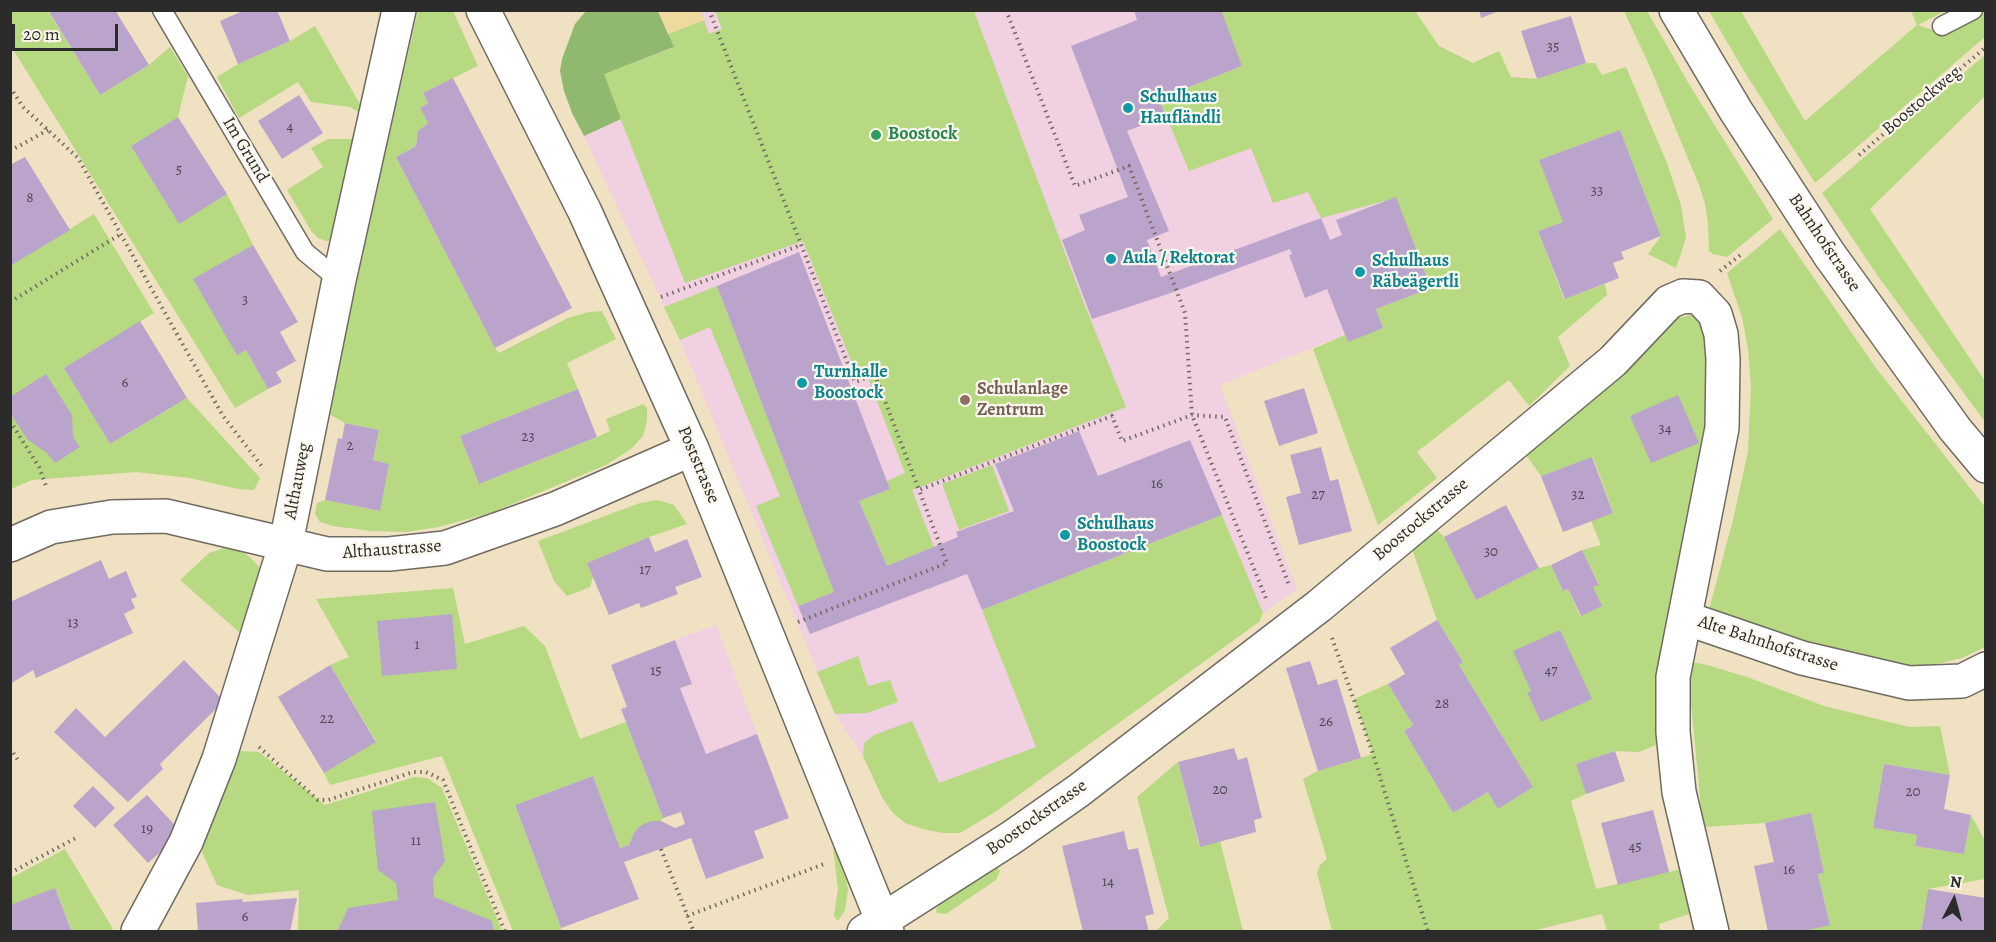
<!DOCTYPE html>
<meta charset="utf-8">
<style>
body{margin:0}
#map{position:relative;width:1996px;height:942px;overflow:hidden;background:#efe1c2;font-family:Alegreya,serif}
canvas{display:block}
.frame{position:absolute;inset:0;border:12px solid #2b2b2b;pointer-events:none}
.north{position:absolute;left:1924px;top:870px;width:60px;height:60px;-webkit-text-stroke:4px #fbf7ec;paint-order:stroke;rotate:6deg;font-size:16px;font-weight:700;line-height:24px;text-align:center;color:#2b2b2b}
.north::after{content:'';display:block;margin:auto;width:21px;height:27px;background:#2b2b2b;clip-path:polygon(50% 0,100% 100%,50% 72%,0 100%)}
.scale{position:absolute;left:12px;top:24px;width:106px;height:27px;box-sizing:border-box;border:3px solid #2b2b2b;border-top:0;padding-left:8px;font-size:18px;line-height:21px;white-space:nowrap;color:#2b2b2b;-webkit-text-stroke:4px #fbf7ec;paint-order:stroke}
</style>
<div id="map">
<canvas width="1996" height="942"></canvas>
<div class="frame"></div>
<div class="north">N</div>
<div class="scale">20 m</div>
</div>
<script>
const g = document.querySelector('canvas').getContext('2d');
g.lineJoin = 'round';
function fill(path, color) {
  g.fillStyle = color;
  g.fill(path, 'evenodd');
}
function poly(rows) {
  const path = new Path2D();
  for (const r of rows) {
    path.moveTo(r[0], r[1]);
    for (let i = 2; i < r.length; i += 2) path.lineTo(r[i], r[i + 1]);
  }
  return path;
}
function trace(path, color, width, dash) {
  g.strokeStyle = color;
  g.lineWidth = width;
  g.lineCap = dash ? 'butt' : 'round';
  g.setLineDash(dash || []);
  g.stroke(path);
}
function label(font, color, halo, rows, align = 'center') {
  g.font = font + ' Alegreya,serif';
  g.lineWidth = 4.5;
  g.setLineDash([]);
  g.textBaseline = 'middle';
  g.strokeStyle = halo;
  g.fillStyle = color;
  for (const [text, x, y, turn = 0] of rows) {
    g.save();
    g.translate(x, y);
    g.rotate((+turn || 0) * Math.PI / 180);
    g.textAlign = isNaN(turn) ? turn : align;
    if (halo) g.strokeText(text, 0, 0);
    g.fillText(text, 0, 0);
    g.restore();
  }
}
fill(poly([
 [658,11,1335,11,1396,197,1431,288,1376,309,1383,328,1344,335,1220,385,1297,589,1263,613,1222,515,982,609,1036,747,939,783,864,743,863,756,835,714,680,340,584,136,621,119],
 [716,625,757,734,706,754,680,688,692,684,675,640]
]), '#f1d0e2');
fill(poly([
 [10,11,48,11,100,95,149,65,170,47,188,76,178,117,131,146,179,223,227,194,253,245,194,279,246,350,268,389,235,408,11,46],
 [418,11,453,11,478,66,423,93,428,103,420,108,428,123,418,131,416,146,396,157,495,348,499,353,568,318,589,312,602,311,616,339,567,363,578,389,460,436,479,484,597,437,610,431,606,419,644,404,647,408,647,421,643,436,631,449,606,465,493,512,439,527,406,532,371,531,333,526,320,522,315,514,317,503,325,500,379,511,389,464,373,460,379,430,345,423,325,412],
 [715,11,974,11,1083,301,1126,407,912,490,934,547,887,566,859,501,890,489,887,481,905,473,865,370,856,373,803,241,685,283,603,74,673,48,668,34,704,20,709,34,722,29],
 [1221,11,1415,11,1439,46,1473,63,1499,51,1511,77,1537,79,1586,63,1595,63,1602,75,1626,67,1667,163,1681,205,1686,238,1676,268,1648,254,1661,236,1620,130,1540,160,1563,222,1538,231,1564,299,1605,284,1607,295,1558,337,1570,366,1529,406,1509,380,1417,452,1437,478,1378,525,1313,349,1345,335,1383,328,1376,309,1431,288,1396,198,1321,218,1308,192,1273,203,1251,148,1189,171,1159,99,1242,66],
 [1624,11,1647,11,1689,84,1773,219,1727,257,1713,254,1709,251,1708,223,1705,204,1699,185,1650,67],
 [1709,11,1741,11,1805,121,1917,25,1911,11,1945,11,1918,25,1944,34,1985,12,1985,37,1815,183,1744,71],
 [315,26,368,118,350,107,311,102,298,82,239,118,217,77,238,64,290,41],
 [1985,55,1985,96,1870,209,1985,381,1985,422,1880,279,1822,193],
 [328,139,362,139,335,239,326,241,318,238,312,232,287,190,323,167,311,148],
 [94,214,154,313,64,368,110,444,187,398,260,478,254,490,238,489,190,478,136,472,32,480,11,489,10,266],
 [1780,229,1876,368,1985,507,1985,647,1962,658,1933,665,1904,666,1837,653,1709,610,1734,516,1748,451,1751,387,1748,349,1742,317,1727,273],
 [717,286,834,592,798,606,756,506,780,496,710,327,680,340,664,307],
 [1691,315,1703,320,1712,363,1704,449,1661,731,1656,745,1639,752,1615,751,1576,764,1586,794,1571,801,1596,889,1682,869,1692,913,1659,924,1660,931,1607,931,1602,914,1532,931,1332,931,1317,873,1320,865,1327,859,1303,779,1318,771,1373,754,1354,699,1388,684,1413,725,1404,731,1453,813,1488,792,1498,808,1533,787,1459,665,1463,662,1437,620,1412,549,1437,530,1444,537,1476,600,1539,568,1551,565,1563,591,1568,589,1580,616,1601,606,1593,587,1599,584,1582,550,1601,545,1591,521,1613,512,1593,457,1541,476,1526,455,1678,318],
 [992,465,1009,511,959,530,942,484],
 [658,500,674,505,687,524,649,537,587,563,593,577,590,587,567,596,554,581,538,541,640,503],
 [1222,515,1263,613,1259,622,995,812,960,833,942,833,923,829,905,823,892,812,882,797,863,756,864,743,874,735,912,721,939,783,1036,747,982,610],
 [227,547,240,550,251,558,259,567,264,581,247,639,180,580,209,553],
 [453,588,465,644,524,626,545,646,580,739,626,722,663,818,661,821,640,826,633,834,629,845,620,848,593,776,515,805,562,931,513,931,442,756,330,785,324,773,376,741,330,665,349,657,316,599],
 [858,656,868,686,890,680,898,702,867,713,835,714,817,672],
 [1692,662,1707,665,1747,677,1824,706,1910,727,1940,726,1950,775,1884,764,1873,828,1917,835,1915,846,1964,854,1971,815,1985,841,1985,879,1928,889,1921,931,1799,931,1830,924,1818,874,1824,873,1811,814,1765,823,1703,827,1688,673],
 [238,751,259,752,325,805,414,777,427,778,442,788,502,931,298,931,299,890,248,895,217,885,202,852,220,792],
 [1178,762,1199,846,1220,841,1243,931,1156,931,1169,918,1137,797],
 [833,847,836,847,844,870,848,889,845,910,838,921,834,916,838,889],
 [65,849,113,929,109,931,72,931,55,888,11,905,11,878],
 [996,866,1000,871,996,880,946,914,937,913,936,910,937,907,946,899]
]), '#b6d981');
fill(poly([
 [586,11,658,11,674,47,604,74,621,119,584,136,572,113,564,91,560,71,562,59,575,24]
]), '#90b96f');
fill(poly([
 [658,11,700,11,704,20,668,34]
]), '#eeda9e');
fill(poly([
 [48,10,115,10,149,65,100,95],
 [245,10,277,10,290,41,238,64,220,21],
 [1134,10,1221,10,1242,66,1159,99,1166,116,1127,131,1169,231,1147,240,1161,277,1321,218,1330,240,1342,235,1336,220,1396,197,1431,288,1376,309,1383,328,1348,342,1327,289,1305,298,1289,255,1292,254,1290,249,1168,294,1092,319,1062,240,1085,230,1079,215,1128,197,1071,46,1137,20],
 [1479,10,1499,10,1499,11,1481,18],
 [1571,16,1586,63,1537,79,1521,31],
 [453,78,572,308,495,348,396,157,416,146,418,131,428,123,420,108,428,103,423,93],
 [299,95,323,133,282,159,258,121],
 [178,117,227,194,179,224,131,146],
 [1620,130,1661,236,1621,252,1624,259,1613,263,1619,278,1565,299,1538,231,1563,222,1539,160],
 [25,157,70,230,10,266,10,165],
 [253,245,298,322,280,332,296,361,276,372,282,382,268,389,246,350,237,355,193,279],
 [799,252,890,489,859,501,887,566,958,537,956,532,1014,511,995,464,1079,431,1098,476,1190,440,1222,515,982,610,967,574,810,634,798,606,834,592,717,286],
 [140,321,187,398,110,444,64,368],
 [46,374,72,415,73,437,80,447,55,463,47,453,28,440,10,413,10,397],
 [1304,388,1318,433,1279,446,1264,401],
 [578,389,597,437,479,484,460,436],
 [1678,395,1699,443,1651,463,1630,416],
 [345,423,379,430,373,460,389,464,380,511,325,500,338,438,342,439],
 [1321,447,1330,481,1338,479,1352,531,1299,545,1286,497,1301,493,1290,455],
 [1592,457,1613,513,1563,532,1541,476],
 [1506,505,1539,568,1476,600,1444,537],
 [649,537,655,552,687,539,702,577,675,587,678,594,641,608,639,603,609,615,587,563],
 [1582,550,1599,585,1593,587,1602,606,1581,616,1568,589,1563,591,1551,565],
 [101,560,109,579,126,571,137,597,131,599,135,608,124,614,133,633,36,678,33,670,10,684,10,602],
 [452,614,457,669,382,676,377,621],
 [1437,620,1463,662,1459,665,1533,787,1498,809,1488,792,1453,813,1404,731,1413,725,1388,684,1405,674,1390,648],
 [1560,630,1592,699,1541,722,1527,692,1531,691,1513,651],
 [675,640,692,684,680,688,706,754,757,734,789,818,754,831,764,858,706,879,691,838,624,862,639,899,561,928,515,805,593,776,620,848,629,845,633,834,640,826,651,821,661,821,675,828,685,824,681,812,663,818,621,709,627,707,611,665],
 [184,660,224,701,160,764,163,769,128,802,54,732,76,708,105,737],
 [1310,661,1318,685,1337,679,1361,758,1318,771,1286,668],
 [330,665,376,742,324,773,278,697],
 [1234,748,1238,760,1247,757,1262,818,1254,820,1256,832,1200,847,1178,762],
 [1615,751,1625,781,1586,794,1576,764],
 [1884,764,1950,775,1944,809,1971,815,1964,854,1915,846,1917,835,1873,828],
 [93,786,115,808,95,828,73,806],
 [147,795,182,833,148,863,113,825],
 [435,802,445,861,433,878,434,897,492,921,494,932,337,932,348,908,398,900,396,883,378,870,372,811],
 [1653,810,1669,872,1618,885,1601,823],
 [1811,813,1824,873,1818,874,1830,925,1799,932,1768,932,1754,866,1774,862,1765,823],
 [1124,831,1128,850,1138,848,1154,914,1145,916,1149,932,1083,932,1062,846],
 [55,888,72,932,10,932,10,905],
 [1928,889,1986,898,1985,932,1921,932],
 [297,898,290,932,198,932,196,903,242,899,243,902]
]), '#baa4cb');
const lane = poly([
 [162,10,305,252,339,280],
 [1942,26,1973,10]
]);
const street = poly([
 [483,10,585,212,692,449,887,932],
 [10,545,51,527,112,517,166,516,327,554,389,554,445,548,555,509,692,449],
 [1685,618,1802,658,1909,683,1962,681,1986,669],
 [138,931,186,842,219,759,286,543,339,280,399,10],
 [864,932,1011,838,1078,791,1319,606,1613,361,1669,302,1683,296,1699,297,1715,314,1721,334,1723,359,1722,428,1673,677,1673,732,1679,792,1712,932]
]);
const secondary = poly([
 [1676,10,1736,111,1829,254,1955,429,1986,466]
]);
trace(lane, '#706b60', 21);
trace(street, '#706b60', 36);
trace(secondary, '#706b60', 36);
trace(poly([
 [709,10,855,382,875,375,919,490],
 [1006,10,1075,186,1129,166,1185,313,1192,415,1267,601],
 [10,87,23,107,78,158,223,416,264,469],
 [10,151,48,130],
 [1859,155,1986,47],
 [1720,271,1743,253],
 [661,297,801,245],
 [10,302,121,234],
 [10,421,39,467,46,486],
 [798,622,947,563,919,490,1112,416,1122,441,1192,415,1225,417,1289,585],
 [1332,638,1373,754,1428,932],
 [259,747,318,800,328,800,413,772,426,772,443,780,505,932],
 [10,748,18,760],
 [661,849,694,932],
 [10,873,76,838],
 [687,916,824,864]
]), '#706b60', 4, [1.5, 4.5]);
trace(lane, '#fff', 18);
trace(street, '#fff', 33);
trace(secondary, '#fff', 33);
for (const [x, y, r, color] of [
 [1128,108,6,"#0f9aa8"],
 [876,135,6,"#2e9e5b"],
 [1111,259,6,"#0f9aa8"],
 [1360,272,6,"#0f9aa8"],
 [802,383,6,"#0f9aa8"],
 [965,400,6,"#8d6e63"],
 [1065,535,6,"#0f9aa8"]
]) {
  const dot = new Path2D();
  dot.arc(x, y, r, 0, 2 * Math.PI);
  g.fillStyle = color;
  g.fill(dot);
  trace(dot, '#fbf7ec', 2);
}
label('15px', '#4f4953', null, [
 ["35",1553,47],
 ["4",290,127],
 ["5",179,170],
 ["33",1597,191],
 ["8",30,198],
 ["3",245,300],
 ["6",125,383],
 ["34",1665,429],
 ["23",528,437],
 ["2",350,446],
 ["16",1157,484],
 ["27",1318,495],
 ["32",1578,495],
 ["30",1491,552],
 ["17",645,570],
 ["13",73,623],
 ["1",417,645],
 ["15",656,671],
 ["47",1551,671],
 ["28",1442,704],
 ["22",327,719],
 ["26",1326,722],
 ["20",1220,790],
 ["20",1913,792],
 ["19",147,829],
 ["11",416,841],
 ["45",1635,847],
 ["16",1789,870],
 ["14",1108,882],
 ["6",245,917]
]);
label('bold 18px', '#0d838f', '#fbf7ec', [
 ["Schulhaus",1140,98],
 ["Haufländli",1140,119],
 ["Aula / Rektorat",1123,259],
 ["Schulhaus",1372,262],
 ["Räbeägertli",1372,283],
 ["Turnhalle",814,373],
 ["Boostock",814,394],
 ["Schulhaus",1077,525],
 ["Boostock",1077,546]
], 'left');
label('18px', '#2b2b2b', '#fbf7ec', [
 ["Boostockweg",1922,101,-40],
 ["Im Grund",245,150,59],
 ["Bahnhofstrasse",1824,243,56],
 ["Poststrasse",698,465,67],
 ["Althauweg",298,481,-79],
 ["Boostockstrasse",1421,520,-40],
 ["Althaustrasse",392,550,-4],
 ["Alte Bahnhofstrasse",1768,644,18],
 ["Boostockstrasse",1037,818,-35]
]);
label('bold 18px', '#27864d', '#fbf7ec', [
 ["Boostock",888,135]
], 'left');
label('bold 18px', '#785e54', '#fbf7ec', [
 ["Schulanlage",977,390],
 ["Zentrum",977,411]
], 'left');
</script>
